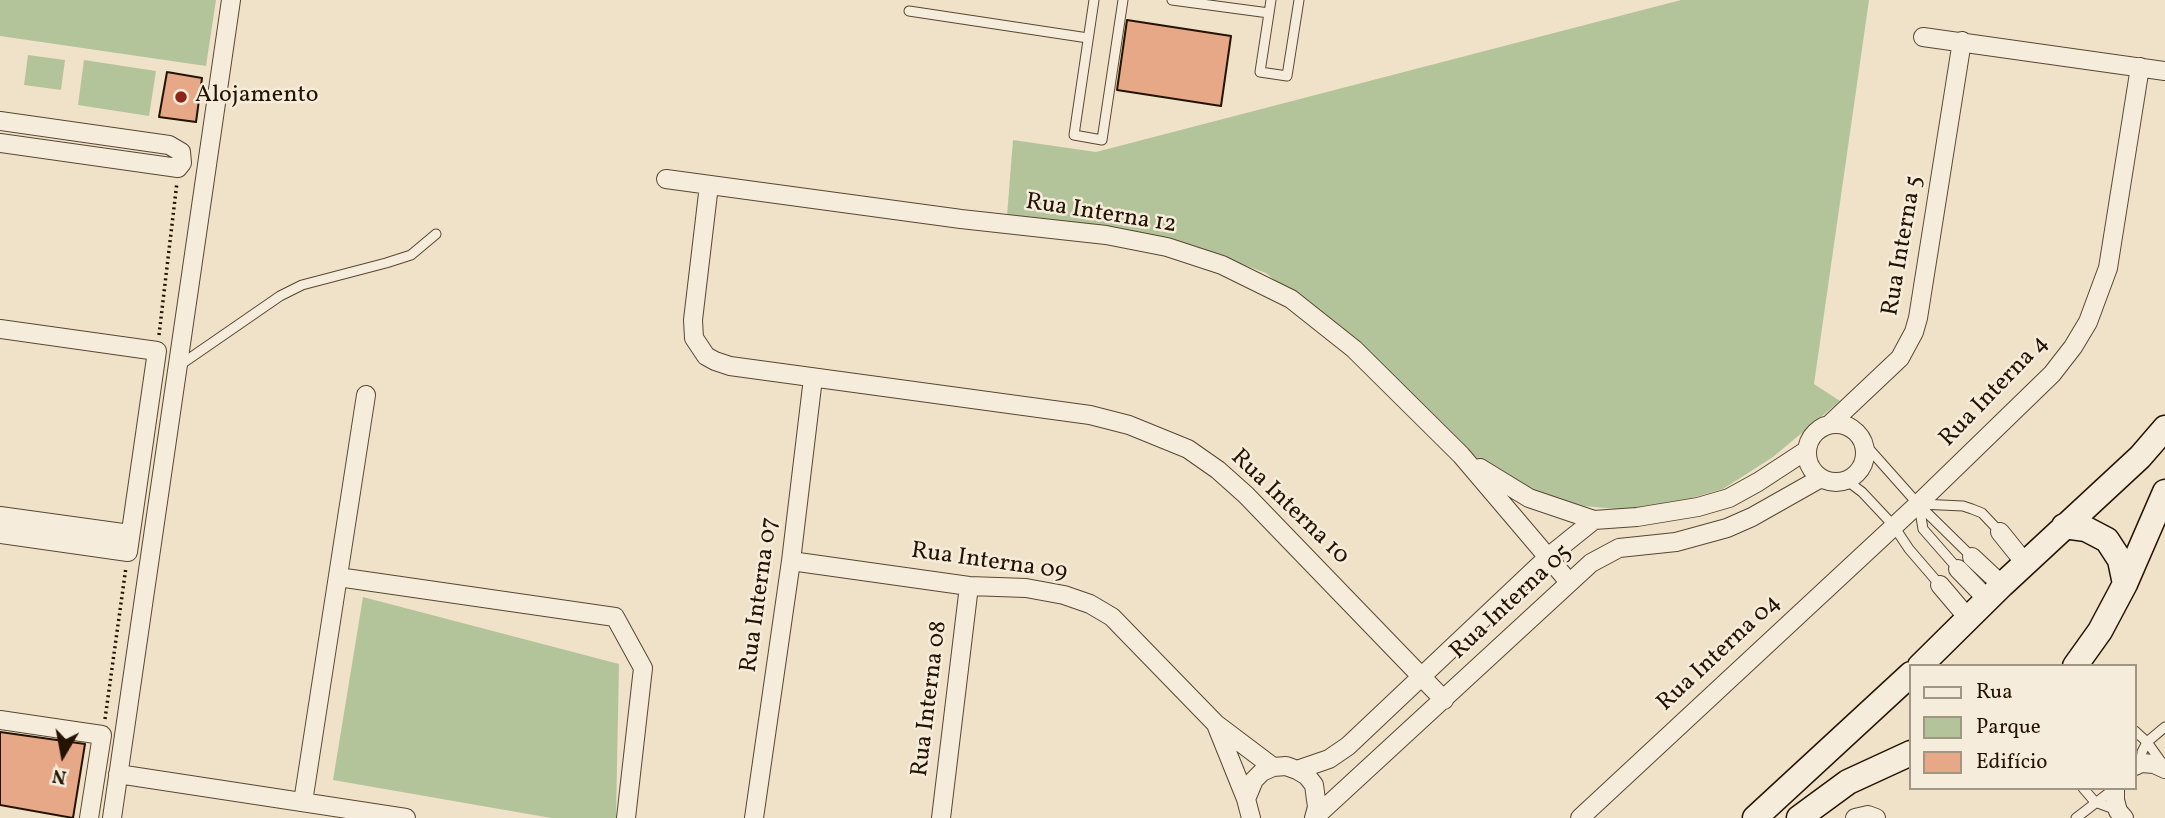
<!DOCTYPE html>
<meta charset="utf-8">
<style>
body{margin:0}
#map{position:relative;width:2165px;height:818px;overflow:hidden;background:#f0e2c8;font-family:Vollkorn,serif}
canvas{display:block}
.legend{position:absolute;left:1909px;top:664px;width:228px;height:126px;box-sizing:border-box;background:#f5ecdb;border:2px solid #a19584;margin:0;padding:9px 12px;list-style:none;font-size:21px;color:#241301}
.legend li{display:flex;align-items:center;gap:14px;height:35px}
.legend b{width:35px;border:2px solid #a19584}
.north{position:absolute;left:28px;top:720px;width:70px;height:70px;-webkit-text-stroke:5px #f5ecdb;paint-order:stroke;rotate:190deg;font-size:19px;font-weight:700;line-height:28px;text-align:center;color:#241301}
.north::after{content:'';display:block;margin:auto;width:24px;height:32px;background:#241301;clip-path:polygon(50% 0,100% 100%,50% 72%,0 100%)}
</style>
<div id="map">
<canvas width="2165" height="818"></canvas>
<ul class="legend">
<li><b style="height:9px;background:#f5ecdb"></b>Rua</li>
<li><b style="height:19px;background:#b4c49a"></b>Parque</li>
<li><b style="height:19px;background:#e7a887"></b>Edifício</li>
</ul>
<div class="north">N</div>
</div>
<script>
const g = document.querySelector('canvas').getContext('2d');
g.lineJoin = 'round';
function fill(path, color) {
  g.fillStyle = color;
  g.fill(path, 'evenodd');
}
function poly(rows) {
  const path = new Path2D();
  for (const r of rows) {
    if (r.length === 3) {
      path.moveTo(r[0] + r[2], r[1]);
      path.arc(r[0], r[1], r[2], 0, 2 * Math.PI);
      continue;
    }
    path.moveTo(r[0], r[1]);
    for (let i = 2; i < r.length; i += 2) path.lineTo(r[i], r[i + 1]);
  }
  return path;
}
function trace(path, color, width, dash) {
  g.strokeStyle = color;
  g.lineWidth = width;
  g.lineCap = dash ? 'butt' : 'round';
  g.setLineDash(dash || []);
  g.stroke(path);
}
function label(font, color, halo, rows, align = 'center') {
  g.font = font + ' Vollkorn,serif';
  g.lineWidth = 5;
  g.setLineDash([]);
  g.textBaseline = 'middle';
  g.strokeStyle = halo;
  g.fillStyle = color;
  for (const [text, x, y, turn = 0] of rows) {
    g.save();
    g.translate(x, y);
    g.rotate((+turn || 0) * Math.PI / 180);
    g.textAlign = isNaN(turn) ? turn : align;
    if (halo) g.strokeText(text, 0, 0);
    g.fillText(text, 0, 0);
    g.restore();
  }
}
fill(poly([
 [0,0,216,0,206,66,0,36],
 [1681,0,1869,0,1814,384,1840,401,1773,457,1723,489,1671,504,1627,510,1584,506,1527,490,1486,467,1403,386,1266,273,1199,248,1007,216,1013,140,1096,152],
 [28,55,65,60,61,90,24,85],
 [84,60,156,71,149,116,78,105],
 [363,597,619,664,616,818,551,818,333,780]
]), '#b4c49a');
const building = poly([
 [1127,20,1231,36,1221,106,1117,90,1127,20],
 [167,72,202,78,196,122,159,117,167,72],
 [0,732,85,744,73,818,0,805,0,732]
]);
fill(building, '#e7a887');
trace(building, '#241301', 2);
const lane = poly([
 [1094,0,1074,135,1102,140,1123,0],
 [1172,0,1269,13],
 [1271,0,1260,72,1287,76,1299,0],
 [909,11,1088,38],
 [180,365,280,296,302,285,386,263,411,255,436,234],
 [1862,441,1918,504,1972,557],
 [1846,480,1862,492,1893,525,1909,549,1940,585],
 [1920,504,1963,506,1972,509,1982,513,2000,532],
 [1919,505,1923,529,1958,569],
 [2135,731,2147,742,2162,763],
 [2141,763,2142,752,2147,742,2165,727],
 [2083,788,2095,802,2117,810],
 [2076,818,2115,788]
]);
const street = poly([
 [1923,37,2165,71],
 [0,121,169,145,181,152,182,163,178,168,0,143],
 [666,179,961,219,1106,235,1167,247,1222,265,1291,299,1354,349,1461,455,1569,582],
 [709,185,693,320,694,338,706,356,715,361,730,366,1090,415,1129,425,1188,449,1218,470,1246,495,1444,700],
 [0,329,157,351,128,552,0,534],
 [1836,453,29],
 [1829,425,1900,358,1914,332,1918,318,1962,41],
 [1480,468,1529,498,1594,520],
 [0,516,130,534],
 [2000,532,2025,563],
 [1972,557,2002,585],
 [791,561,969,586,1026,588,1064,595,1090,604,1112,617,1216,724,1273,767],
 [1958,569,1987,599],
 [338,577,615,617,643,668,626,818],
 [1940,585,1968,618],
 [0,720,102,735,89,818],
 [1217,727,1246,799],
 [2135,766,2141,763,2154,764,2165,769],
 [1297,770,1329,759,1348,746,1548,557,1594,520,1637,517,1698,507,1729,498,1758,482,1807,450],
 [118,774,406,818],
 [2115,788,2115,800,2118,811,2124,818],
 [303,802,366,395],
 [112,818,231,0],
 [754,818,791,561,813,378],
 [941,818,969,586],
 [1251,818,1246,799,1254,780,1262,772,1273,767,1286,766,1297,770,1307,776,1314,785,1317,807,1314,818],
 [1314,818,1591,563,1619,548,1676,542,1727,528,1752,517,1821,478],
 [1580,818,1918,504,2052,374,2073,347,2088,322,2108,268,2140,67],
 [1855,818,1868,815,1876,818]
]);
const secondary = poly([
 [2064,526,2086,529,2107,540,2120,560,2125,584],
 [1920,666,2002,585,2140,457,2165,428],
 [2075,666,2100,631,2125,584,2165,492],
 [1755,818,1911,674],
 [1799,818,1848,782,1911,753]
]);
trace(lane, '#574733', 11);
trace(street, '#574733', 20);
trace(secondary, '#241301', 27);
trace(poly([
 [159,335,177,182],
 [105,719,126,567]
]), '#241301', 3.5, [2, 3.5]);
trace(lane, '#f5ecdb', 9);
trace(street, '#f5ecdb', 18);
trace(secondary, '#f5ecdb', 24);
for (const [x, y, r, color] of [
 [181,97,7,"#8f2418"]
]) {
  const dot = new Path2D();
  dot.arc(x, y, r, 0, 2 * Math.PI);
  g.fillStyle = color;
  g.fill(dot);
  trace(dot, '#f5ecdb', 2.5);
}
label('24px', '#241301', '#f5ecdb', [
 ["Alojamento",195,97]
], 'left');
label('24px', '#241301', '#f5ecdb', [
 ["Rua Interna 12",1101,215,9],
 ["Rua Interna 5",1904,246,-80],
 ["Rua Interna 4",1995,392,-46],
 ["Rua Interna 10",1289,508,44],
 ["Rua Interna 09",989,563,8],
 ["Rua Interna 07",761,595,-82],
 ["Rua Interna 05",1512,603,-43],
 ["Rua Interna 04",1720,654,-43],
 ["Rua Interna 08",931,699,-83]
]);
</script>
